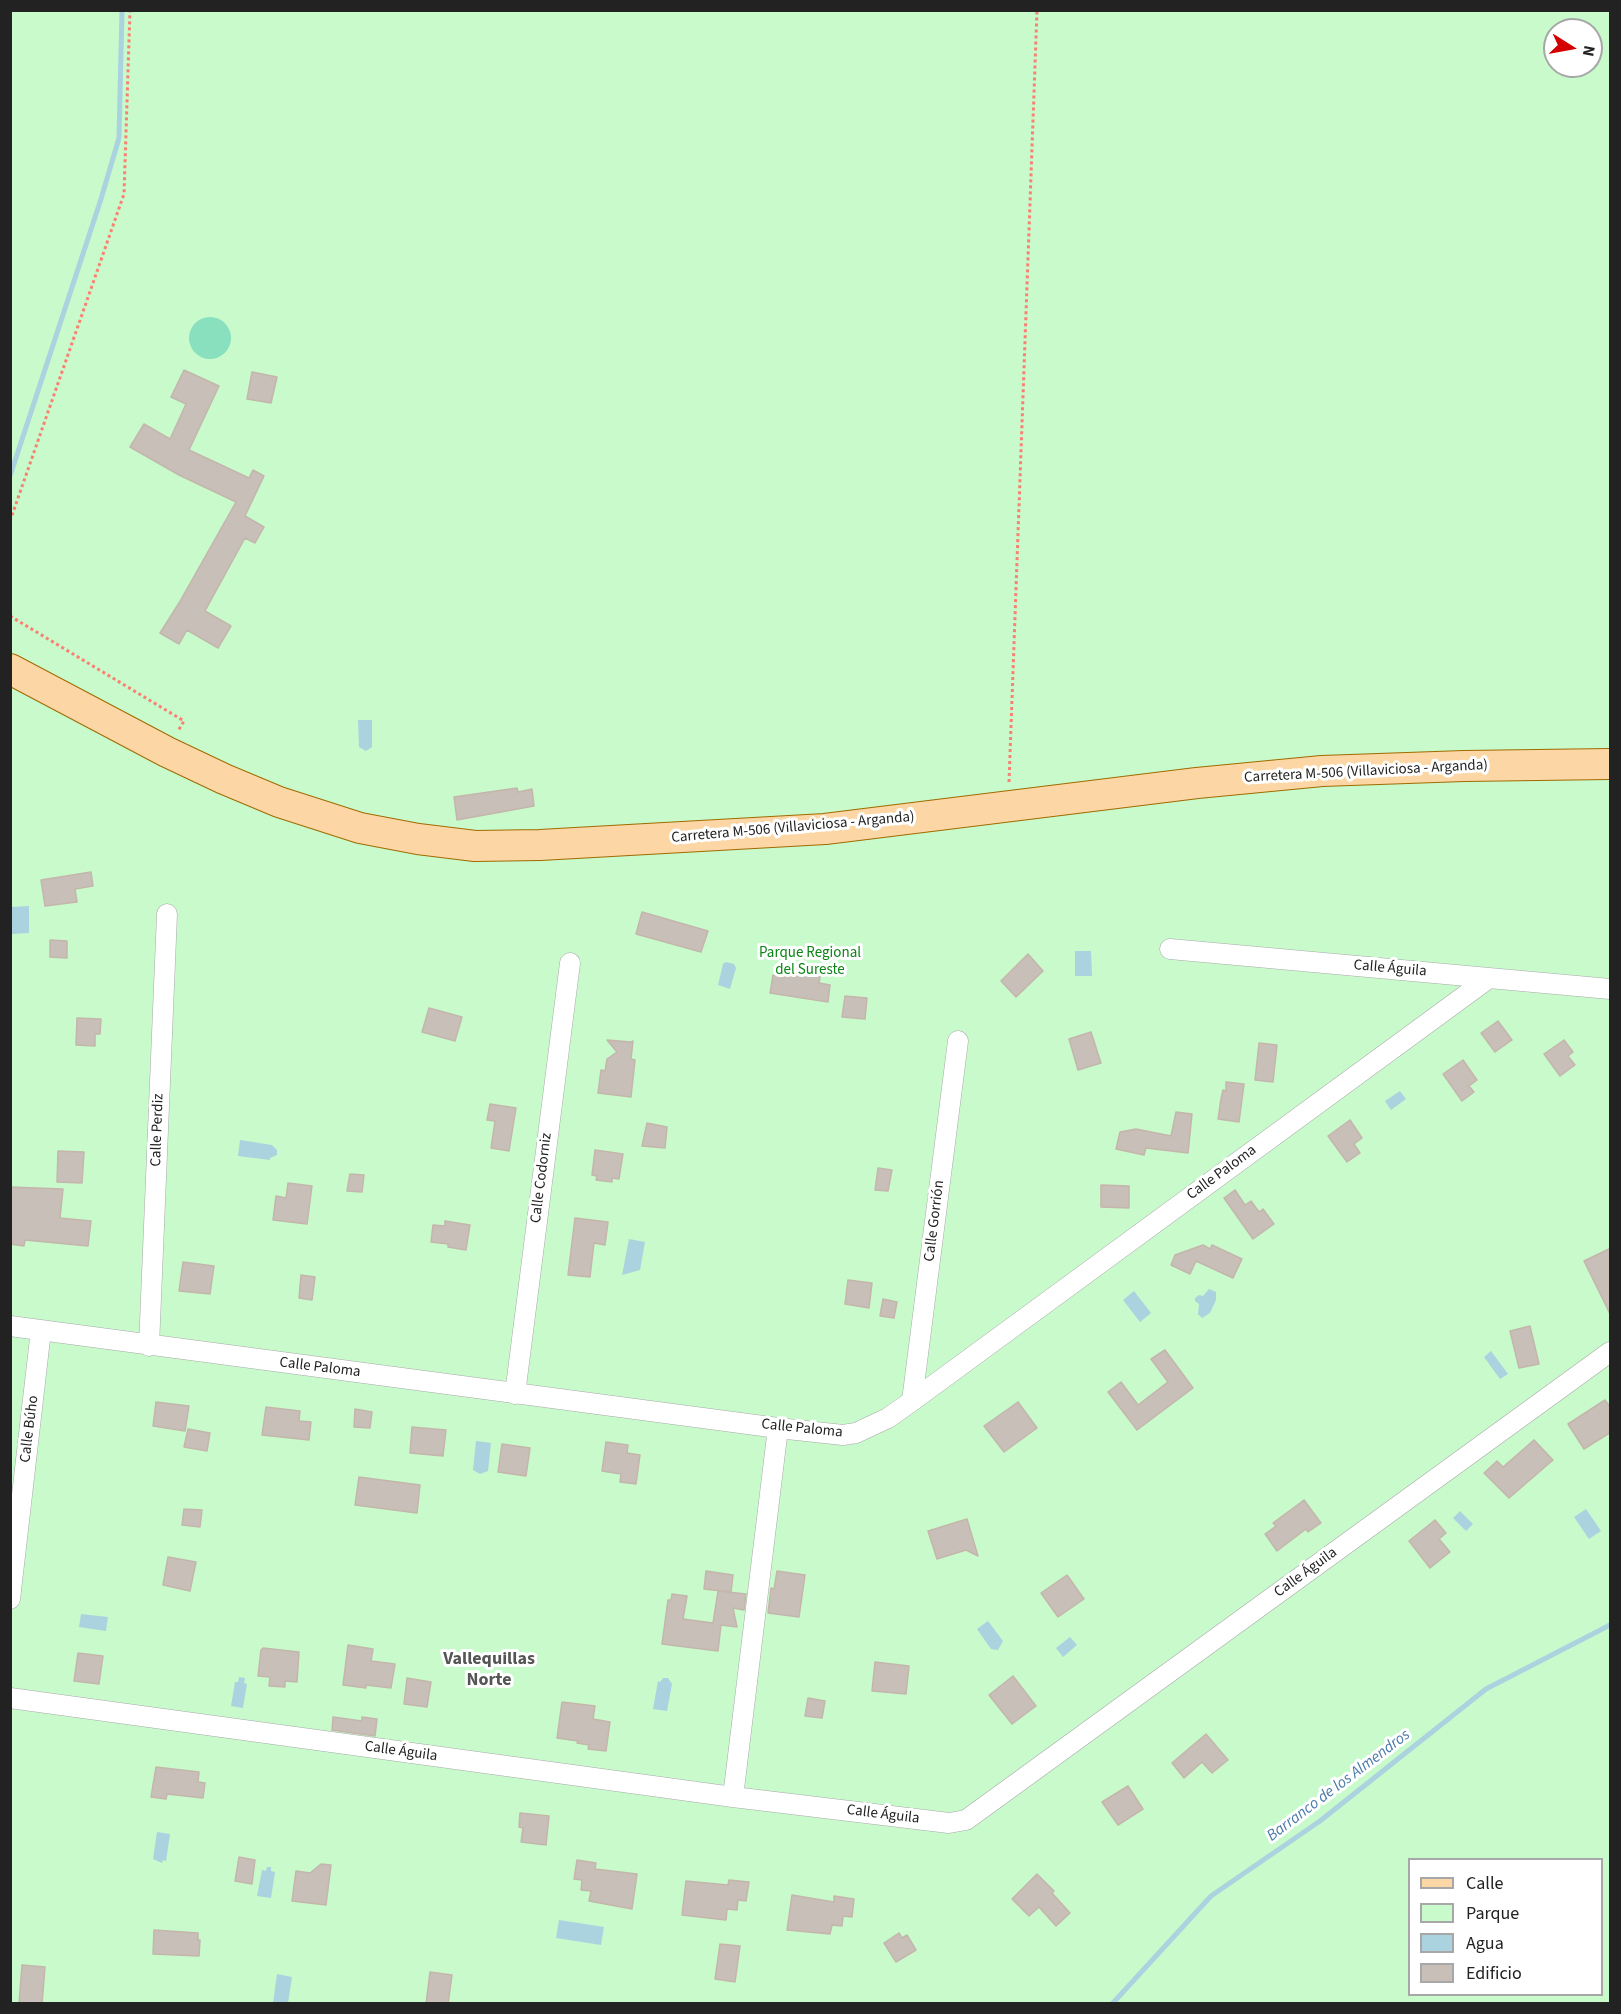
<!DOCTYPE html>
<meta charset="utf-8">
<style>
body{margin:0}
#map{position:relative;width:1621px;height:2014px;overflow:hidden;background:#f2efe9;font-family:"Source Sans 3",sans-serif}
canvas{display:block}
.frame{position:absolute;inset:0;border:12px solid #222;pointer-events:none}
.legend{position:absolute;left:1408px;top:1858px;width:195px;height:138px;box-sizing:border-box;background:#fff;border:2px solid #a7a7a7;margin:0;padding:8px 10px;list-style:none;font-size:18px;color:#222}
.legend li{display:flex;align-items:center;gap:12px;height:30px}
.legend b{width:30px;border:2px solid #a7a7a7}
.north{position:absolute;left:1543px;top:18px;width:60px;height:60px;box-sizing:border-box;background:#fff;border:2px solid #a7a7a7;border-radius:50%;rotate:101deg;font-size:16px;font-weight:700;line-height:24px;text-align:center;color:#222}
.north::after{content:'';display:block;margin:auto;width:21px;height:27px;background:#d40000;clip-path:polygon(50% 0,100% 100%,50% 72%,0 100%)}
</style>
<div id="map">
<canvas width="1621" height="2014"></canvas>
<div class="frame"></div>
<ul class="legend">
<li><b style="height:8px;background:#fcd6a4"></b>Calle</li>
<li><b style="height:16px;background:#c8facc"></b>Parque</li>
<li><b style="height:16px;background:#aad3df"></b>Agua</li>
<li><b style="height:16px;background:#c7bfb8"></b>Edificio</li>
</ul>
<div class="north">N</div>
</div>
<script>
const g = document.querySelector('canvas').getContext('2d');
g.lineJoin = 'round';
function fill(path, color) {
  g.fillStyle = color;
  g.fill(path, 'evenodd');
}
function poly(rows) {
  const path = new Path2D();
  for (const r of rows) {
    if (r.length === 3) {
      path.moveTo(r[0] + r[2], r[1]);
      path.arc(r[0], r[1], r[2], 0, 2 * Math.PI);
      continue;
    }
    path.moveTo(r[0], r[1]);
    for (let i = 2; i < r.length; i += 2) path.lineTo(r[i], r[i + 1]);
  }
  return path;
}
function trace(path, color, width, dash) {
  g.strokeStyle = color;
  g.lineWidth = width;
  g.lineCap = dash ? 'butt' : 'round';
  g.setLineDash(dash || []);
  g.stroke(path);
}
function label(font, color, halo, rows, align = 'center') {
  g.font = font + ' "Source Sans 3",sans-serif';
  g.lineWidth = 6;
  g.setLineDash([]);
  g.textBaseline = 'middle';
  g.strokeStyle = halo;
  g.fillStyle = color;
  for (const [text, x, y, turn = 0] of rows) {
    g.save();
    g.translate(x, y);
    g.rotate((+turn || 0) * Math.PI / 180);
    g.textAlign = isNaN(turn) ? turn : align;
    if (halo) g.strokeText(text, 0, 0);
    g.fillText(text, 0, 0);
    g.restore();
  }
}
fill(poly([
 [11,11,1610,11,1610,2003,11,2003],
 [1555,30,1591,30,1591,66,1555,66],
 [1410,1860,1602,1860,1602,1994,1410,1994]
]), '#c8facc');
fill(poly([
 [210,338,21]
]), '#88e0be');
fill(poly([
 [358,720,372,720,372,747,366,751,359,747],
 [29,906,29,933,12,934,11,907],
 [1091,951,1092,976,1075,976,1075,951],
 [726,962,734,964,736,968,730,989,718,985,723,964],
 [1400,1091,1406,1099,1391,1110,1385,1101],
 [240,1140,272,1145,277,1150,277,1155,270,1158,270,1160,238,1156],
 [629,1239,645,1242,640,1270,622,1275],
 [1209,1289,1216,1292,1216,1300,1210,1313,1202,1318,1198,1314,1199,1304,1195,1301,1195,1298,1199,1295,1203,1296],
 [1134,1291,1151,1313,1140,1322,1123,1300],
 [1491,1351,1508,1374,1500,1379,1484,1357],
 [476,1441,491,1443,488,1471,480,1474,473,1470],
 [1586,1509,1601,1531,1589,1539,1574,1517],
 [1460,1511,1473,1524,1466,1531,1453,1518],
 [81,1614,108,1617,106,1631,79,1627],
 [988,1621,1003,1641,998,1650,991,1649,977,1629],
 [1070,1637,1077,1645,1063,1657,1056,1648],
 [239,1677,245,1678,244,1683,247,1684,243,1708,231,1706,235,1682,238,1682],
 [663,1678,668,1678,672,1684,667,1711,653,1709,658,1681,660,1682],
 [157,1832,170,1834,166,1861,163,1860,162,1863,153,1859],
 [267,1867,271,1867,271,1871,275,1872,271,1898,257,1896,262,1870,266,1871],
 [559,1920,604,1927,601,1945,556,1938],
 [277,1974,292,1977,288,2003,273,2003]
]), '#aad3df');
trace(poly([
 [10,476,101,199,119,138,122,10],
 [1112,2004,1211,1896,1320,1821,1486,1689,1610,1625]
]), '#aad3df', 5);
const building = poly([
 [184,370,219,386,189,450,249,478,253,470,264,476,245,516,264,527,255,543,245,538,205,611,231,626,218,648,187,630,179,644,160,633,179,603,236,502,179,475,130,447,144,424,170,439,186,404,171,397,184,370],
 [252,372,277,377,271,403,247,399,252,372],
 [517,788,518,792,532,789,534,806,457,820,454,797,517,788],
 [91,872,93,886,75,889,77,902,45,906,41,880,91,872],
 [642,912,708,931,701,952,636,934,642,912],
 [50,940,67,941,67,958,50,957,50,940],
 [1028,954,1043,971,1016,997,1001,981,1028,954],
 [789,967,821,972,819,983,830,985,828,1002,770,993,773,975,787,977,789,967],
 [845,996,867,998,865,1019,842,1017,845,996],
 [429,1008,462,1017,455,1041,422,1032,429,1008],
 [77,1018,101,1019,100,1034,95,1034,95,1046,76,1045,77,1018],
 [1498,1021,1512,1040,1495,1052,1481,1033,1498,1021],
 [1091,1032,1101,1063,1078,1070,1069,1039,1091,1032],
 [607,1040,631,1042,633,1041,631,1059,635,1060,631,1097,598,1093,601,1070,605,1071,607,1059,617,1052,607,1040],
 [1564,1040,1573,1052,1568,1056,1575,1065,1560,1076,1544,1054,1564,1040],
 [1259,1043,1277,1045,1273,1082,1255,1080,1259,1043],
 [1463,1060,1477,1080,1469,1086,1474,1092,1462,1101,1443,1074,1463,1060],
 [1226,1082,1244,1084,1239,1122,1218,1119,1221,1099,1223,1090,1226,1091,1226,1082],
 [490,1104,516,1108,509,1151,491,1148,495,1121,487,1120,490,1104],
 [1176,1112,1192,1114,1188,1153,1146,1148,1144,1155,1116,1149,1120,1132,1136,1129,1171,1136,1176,1112],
 [1350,1120,1362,1138,1354,1144,1360,1153,1347,1162,1328,1136,1350,1120],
 [647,1123,667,1127,665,1148,642,1146,647,1123],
 [595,1150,623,1154,619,1179,612,1178,612,1182,596,1180,597,1176,592,1175,595,1150],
 [58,1151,84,1152,82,1183,57,1182,58,1151],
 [878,1168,892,1170,888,1191,875,1190,878,1168],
 [350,1174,364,1175,362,1192,347,1191,350,1174],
 [288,1183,312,1186,307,1224,273,1220,276,1196,286,1198,288,1183],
 [1101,1185,1129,1186,1129,1208,1101,1207,1101,1185],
 [10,1187,63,1189,60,1218,91,1221,88,1246,25,1240,24,1246,10,1244,10,1187],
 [1235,1190,1245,1205,1251,1201,1259,1212,1263,1209,1274,1224,1253,1239,1224,1198,1235,1190],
 [575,1218,608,1222,605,1245,594,1243,590,1277,568,1275,575,1218],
 [445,1221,470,1225,466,1250,448,1247,448,1244,431,1242,433,1225,445,1226,445,1221],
 [1203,1245,1210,1249,1212,1245,1242,1259,1233,1278,1196,1261,1190,1274,1171,1265,1175,1255,1203,1245],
 [1611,1248,1611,1316,1584,1261,1611,1248],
 [183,1262,214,1266,210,1294,179,1291,183,1262],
 [301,1275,315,1277,312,1300,299,1298,301,1275],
 [848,1280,872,1283,869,1308,845,1304,848,1280],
 [883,1299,897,1302,894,1318,880,1316,883,1299],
 [1530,1326,1539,1364,1519,1368,1510,1331,1530,1326],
 [1165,1350,1193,1388,1137,1430,1108,1392,1121,1382,1138,1405,1168,1382,1151,1359,1165,1350],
 [1605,1400,1611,1408,1611,1432,1584,1449,1568,1424,1605,1400],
 [156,1402,189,1406,185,1431,153,1426,156,1402],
 [1018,1402,1037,1428,1004,1452,984,1426,1018,1402],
 [266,1407,300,1411,299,1421,311,1422,309,1440,262,1435,266,1407],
 [355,1409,372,1412,370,1428,354,1427,355,1409],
 [412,1427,446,1430,443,1456,410,1453,412,1427],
 [188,1429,210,1433,207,1451,184,1447,188,1429],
 [1534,1440,1553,1460,1509,1498,1484,1473,1497,1461,1503,1467,1534,1440],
 [606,1442,628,1445,627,1453,640,1455,636,1484,620,1482,621,1474,602,1471,606,1442],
 [502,1444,530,1448,526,1476,498,1472,502,1444],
 [359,1477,420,1485,417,1513,355,1505,359,1477],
 [1304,1500,1321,1523,1308,1532,1306,1529,1277,1551,1265,1534,1276,1526,1273,1523,1304,1500],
 [184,1509,202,1510,200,1527,182,1525,184,1509],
 [967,1519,978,1556,966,1550,937,1559,928,1531,967,1519],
 [1435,1520,1446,1533,1439,1539,1450,1552,1430,1568,1409,1541,1435,1520],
 [168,1557,196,1562,190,1591,163,1585,168,1557],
 [706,1571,733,1575,731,1592,704,1589,706,1571],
 [777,1571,805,1575,799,1617,768,1613,771,1588,774,1589,777,1571],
 [1067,1575,1084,1599,1058,1617,1041,1593,1067,1575],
 [718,1591,746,1594,744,1610,733,1608,737,1627,721,1625,718,1651,662,1644,668,1600,671,1600,672,1594,687,1596,683,1619,713,1623,718,1591],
 [348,1645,373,1649,371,1661,395,1664,391,1688,366,1685,366,1688,343,1685,348,1645],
 [263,1648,299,1652,297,1682,285,1681,285,1687,269,1686,270,1677,258,1676,261,1650,263,1648],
 [78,1653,103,1656,99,1684,74,1681,78,1653],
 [875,1662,909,1666,906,1694,872,1691,875,1662],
 [1013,1676,1036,1706,1012,1724,989,1695,1013,1676],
 [407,1678,431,1682,427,1707,404,1704,407,1678],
 [808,1698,825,1701,822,1718,805,1716,808,1698],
 [562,1702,595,1706,593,1719,610,1722,606,1751,588,1749,589,1745,577,1743,578,1741,557,1738,562,1702],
 [333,1717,362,1721,362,1717,377,1719,375,1736,332,1730,333,1717],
 [1206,1734,1228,1760,1212,1773,1202,1762,1184,1778,1172,1763,1206,1734],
 [156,1767,199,1772,198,1782,205,1783,203,1798,167,1794,166,1799,151,1797,156,1767],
 [1128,1786,1143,1809,1118,1825,1102,1802,1128,1786],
 [520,1813,549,1816,546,1845,521,1842,523,1828,519,1827,520,1813],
 [239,1857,255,1860,252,1884,235,1881,239,1857],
 [577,1860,596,1863,595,1869,637,1874,632,1909,589,1901,591,1891,581,1890,582,1880,574,1879,577,1860],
 [321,1864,331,1865,326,1905,292,1901,296,1871,310,1873,321,1864],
 [1037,1874,1054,1891,1052,1893,1070,1913,1056,1926,1039,1907,1029,1916,1012,1899,1037,1874],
 [729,1880,749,1882,746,1901,738,1900,737,1910,727,1909,726,1920,682,1915,686,1881,728,1885,729,1880],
 [792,1895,834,1902,834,1896,854,1899,852,1917,843,1916,842,1926,832,1925,830,1934,787,1930,792,1895],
 [154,1930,198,1933,198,1940,200,1940,199,1956,153,1954,154,1930],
 [899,1933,902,1938,907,1935,916,1950,896,1962,884,1943,899,1933],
 [720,1944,740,1946,735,1982,715,1979,720,1944],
 [22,1965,45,1967,42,2004,19,2004,22,1965],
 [430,1972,452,1975,448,2004,426,2004,430,1972]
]);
fill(building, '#c7bfb8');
trace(building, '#c4b6ab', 1.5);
const minor = poly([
 [1170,949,1610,989],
 [10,1326,778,1428,843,1435,856,1433,888,1418,912,1401,1489,978],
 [149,1346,167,914],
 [515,1394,570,963],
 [912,1401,958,1041],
 [10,1599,41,1330],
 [10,1698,733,1797,949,1823,966,1820,1610,1352],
 [733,1797,778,1428]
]);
const primary = poly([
 [10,669,167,752,224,779,279,802,360,828,418,839,475,846,540,845,825,829,1197,783,1322,771,1464,766,1610,764]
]);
trace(minor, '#a9a9a9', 21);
trace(primary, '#a06b00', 32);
trace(poly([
 [10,521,124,194,130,10],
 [10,616,184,721,178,731],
 [1009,782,1037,10]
]), '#fa8072', 3, [3, 3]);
trace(minor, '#fff', 20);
trace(primary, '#fcd6a4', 30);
label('15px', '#222', '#fff', [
 ["Carretera M-506 (Villaviciosa - Arganda)",1366,772,-3],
 ["Carretera M-506 (Villaviciosa - Arganda)",793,828,-5],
 ["Calle Águila",1390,969,5],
 ["Calle Perdiz",158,1130,-88],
 ["Calle Paloma",1222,1173,-36],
 ["Calle Codorniz",542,1178,-83],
 ["Calle Gorrión",935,1221,-83],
 ["Calle Paloma",320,1368,7],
 ["Calle Búho",30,1429,-83],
 ["Calle Paloma",802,1429,6],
 ["Calle Águila",1306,1573,-36],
 ["Calle Águila",401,1752,8],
 ["Calle Águila",883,1815,7]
]);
label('15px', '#0c8416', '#fff', [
 ["Parque Regional",810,954],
 ["del Sureste",810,971]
]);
label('italic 16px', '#4a7aab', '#fff', [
 ["Barranco de los Almendros",1339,1786,-37]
]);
label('bold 18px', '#555', '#fff', [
 ["Vallequillas",489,1660],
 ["Norte",489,1681]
]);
</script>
